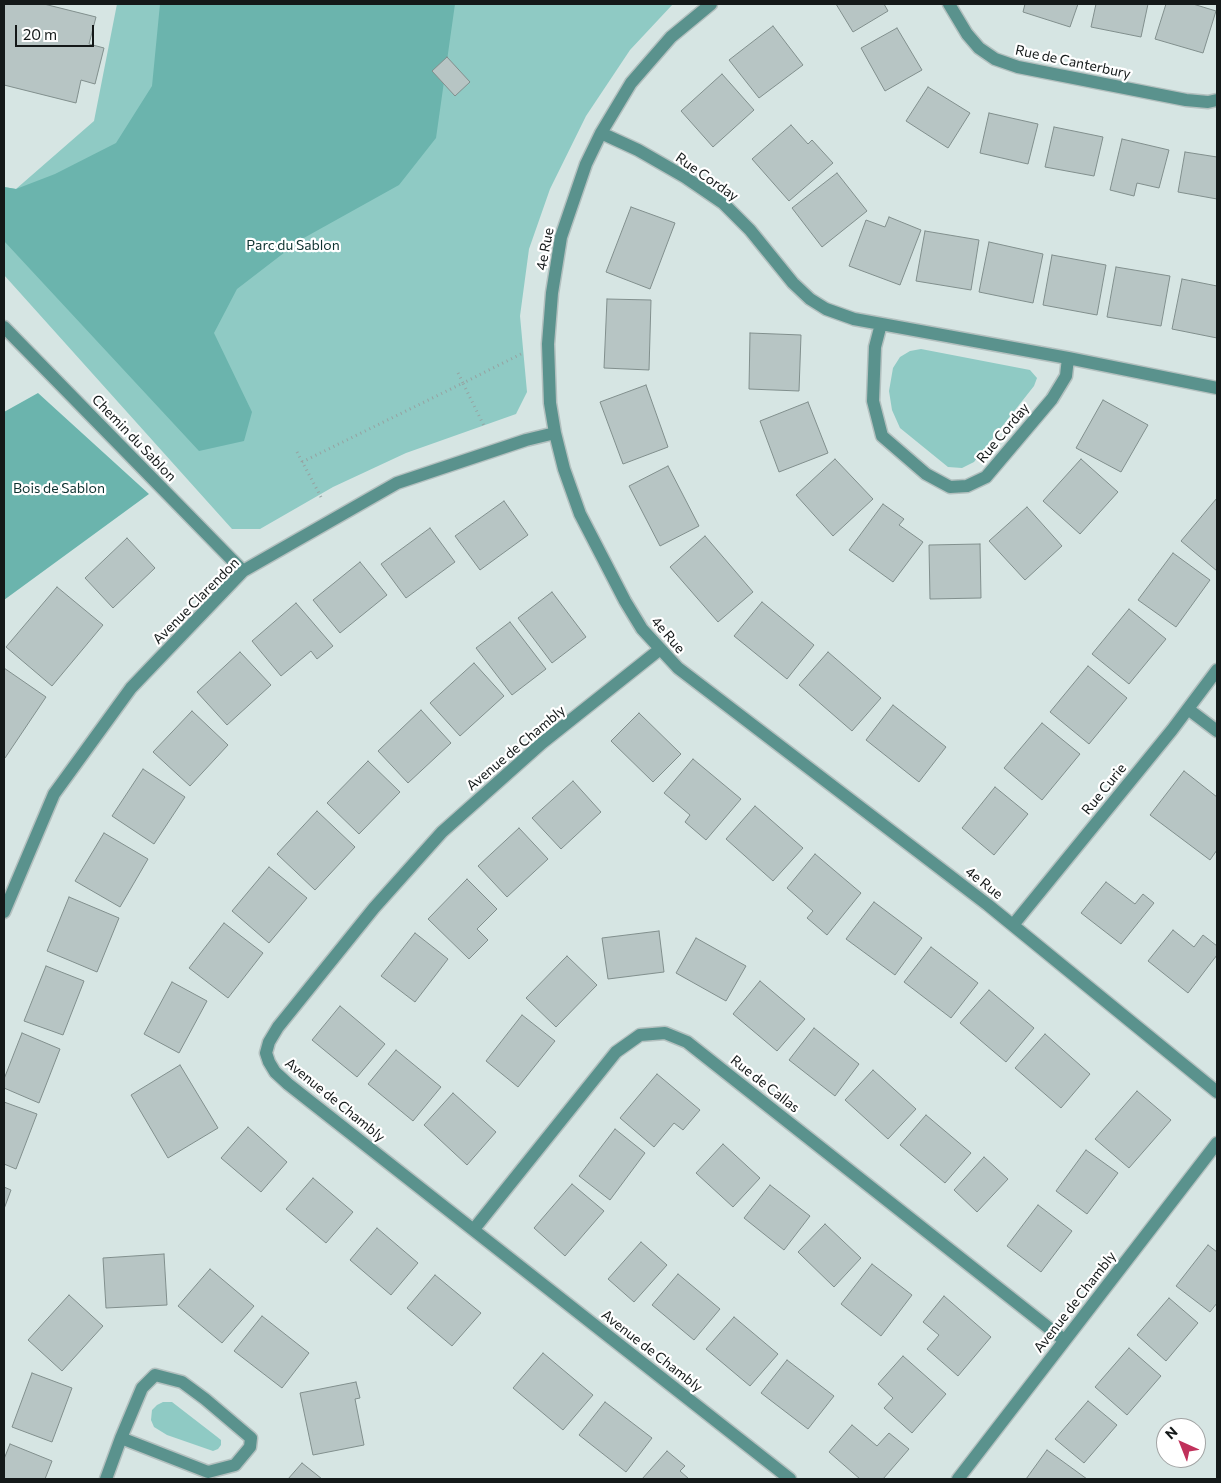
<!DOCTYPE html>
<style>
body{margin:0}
#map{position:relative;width:1221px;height:1483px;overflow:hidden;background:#d6e5e3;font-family:Commissioner,sans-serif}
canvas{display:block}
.frame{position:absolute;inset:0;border:5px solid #141919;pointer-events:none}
.north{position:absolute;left:1156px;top:1418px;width:50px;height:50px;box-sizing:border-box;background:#fff;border:1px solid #a1a3a3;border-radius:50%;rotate:316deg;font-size:14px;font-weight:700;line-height:20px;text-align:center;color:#141919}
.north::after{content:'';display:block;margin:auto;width:18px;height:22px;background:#c0315b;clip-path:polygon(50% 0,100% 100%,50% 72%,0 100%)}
.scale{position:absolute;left:15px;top:25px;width:79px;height:22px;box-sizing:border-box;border:2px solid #141919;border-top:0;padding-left:6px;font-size:15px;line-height:18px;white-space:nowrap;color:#141919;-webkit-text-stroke:4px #fff;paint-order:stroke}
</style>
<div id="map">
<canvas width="1221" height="1483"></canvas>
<div class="frame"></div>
<div class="north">N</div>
<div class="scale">20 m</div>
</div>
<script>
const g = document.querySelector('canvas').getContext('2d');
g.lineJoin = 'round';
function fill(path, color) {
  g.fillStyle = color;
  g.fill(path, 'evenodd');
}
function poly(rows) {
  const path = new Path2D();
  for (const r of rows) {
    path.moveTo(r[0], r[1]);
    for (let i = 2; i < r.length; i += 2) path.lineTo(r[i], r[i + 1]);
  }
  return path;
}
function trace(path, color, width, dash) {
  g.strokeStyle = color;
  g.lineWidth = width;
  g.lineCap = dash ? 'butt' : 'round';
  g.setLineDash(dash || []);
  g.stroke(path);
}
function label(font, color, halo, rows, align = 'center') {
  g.font = font + ' Commissioner,sans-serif';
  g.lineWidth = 4.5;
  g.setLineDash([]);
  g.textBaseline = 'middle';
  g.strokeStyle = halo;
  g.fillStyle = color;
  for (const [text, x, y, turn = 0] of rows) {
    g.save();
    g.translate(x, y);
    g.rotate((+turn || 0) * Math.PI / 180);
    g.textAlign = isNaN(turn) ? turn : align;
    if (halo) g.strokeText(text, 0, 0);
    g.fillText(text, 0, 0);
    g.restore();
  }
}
fill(poly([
 [117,4,673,4,630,50,586,116,550,189,529,249,520,316,527,392,516,414,406,453,333,487,260,529,232,529,4,275,4,187,16,189,94,121],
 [921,349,1030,370,1037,378,1034,386,974,462,962,468,948,467,900,428,892,410,889,391,893,368,900,357,910,351],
 [163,1402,172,1402,216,1436,221,1440,221,1445,218,1449,213,1451,167,1435,154,1427,151,1420,152,1410,157,1405]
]), '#8fcac4');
fill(poly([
 [160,4,455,4,436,138,399,185,302,239,237,289,214,333,252,412,244,441,199,451,4,241,4,187,16,189,55,174,116,143,152,86],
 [38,393,149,494,4,600,4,412]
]), '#6bb4ad');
const building = poly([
 [4,4,44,4,96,17,89,44,104,48,95,84,81,80,76,103,4,85,4,4],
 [836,4,884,4,888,11,853,32,836,4],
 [1025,4,1078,4,1070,27,1023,12,1025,4],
 [1096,4,1148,4,1141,37,1091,27,1096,4],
 [1166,4,1193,4,1216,11,1203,53,1155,39,1166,4],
 [773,26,803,65,759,98,729,60,773,26],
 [897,28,922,70,885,91,861,48,897,28],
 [447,57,470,82,455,96,432,71,447,57],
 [722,74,754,110,713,147,681,111,722,74],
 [928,87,970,113,948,148,906,121,928,87],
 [989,113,1038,124,1028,164,980,153,989,113],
 [791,125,808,144,812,140,833,163,789,201,752,159,791,125],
 [1054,127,1103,137,1094,176,1045,167,1054,127],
 [1122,139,1169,150,1159,188,1137,183,1134,196,1110,190,1122,139],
 [1185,152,1217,157,1217,199,1178,192,1185,152],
 [837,173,867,211,822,247,792,208,837,173],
 [631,207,675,223,650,289,606,272,631,207],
 [889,217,921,230,900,285,849,266,866,220,885,227,889,217],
 [925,231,979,240,971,290,916,281,925,231],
 [989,242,1043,254,1033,303,979,292,989,242],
 [1052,255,1106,265,1097,315,1043,305,1052,255],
 [1116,267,1170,276,1161,326,1107,317,1116,267],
 [1182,279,1217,286,1217,338,1172,329,1182,279],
 [607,299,651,300,649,370,604,368,607,299],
 [750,333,801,335,799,391,749,389,750,333],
 [646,385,668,447,623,464,600,402,646,385],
 [1103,400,1148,425,1121,472,1076,448,1103,400],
 [808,402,828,453,779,472,760,421,808,402],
 [835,459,873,499,833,536,796,495,835,459],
 [1081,459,1118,492,1080,534,1043,501,1081,459],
 [668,466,699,526,660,546,629,486,668,466],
 [1217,498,1217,571,1181,541,1217,498],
 [504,501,528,535,480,570,455,536,504,501],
 [883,504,904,519,899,525,923,542,893,582,849,550,883,504],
 [1027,507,1062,546,1025,580,989,541,1027,507],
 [430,528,455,562,406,598,381,564,430,528],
 [705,536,753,592,718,622,670,567,705,536],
 [127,538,155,568,113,608,85,578,127,538],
 [980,544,981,598,930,599,929,545,980,544],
 [1173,553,1210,580,1176,627,1138,600,1173,553],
 [360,562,387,595,340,633,313,600,360,562],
 [57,587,103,625,52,686,6,647,57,587],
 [552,592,586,637,552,663,518,618,552,592],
 [762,602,814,645,787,679,734,636,762,602],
 [296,603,333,646,317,659,311,651,281,676,252,641,296,603],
 [1129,609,1166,639,1129,684,1092,654,1129,609],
 [510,622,546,669,512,695,476,648,510,622],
 [240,652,271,685,227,725,197,692,240,652],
 [828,652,881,698,852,731,799,685,828,652],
 [474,663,504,696,460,736,430,703,474,663],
 [1088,666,1127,698,1089,744,1050,712,1088,666],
 [4,668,46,697,5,758,4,757,4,668],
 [893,705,946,747,919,782,866,740,893,705],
 [421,710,451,743,408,783,378,751,421,710],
 [192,711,228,745,190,786,153,752,192,711],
 [639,713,681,754,653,782,611,741,639,713],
 [1042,723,1080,754,1042,800,1004,768,1042,723],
 [693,759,741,799,706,840,685,822,690,815,664,793,693,759],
 [368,761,400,792,359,834,327,803,368,761],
 [143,769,185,797,154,844,112,816,143,769],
 [1184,771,1217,797,1217,850,1210,860,1150,815,1184,771],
 [573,781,601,812,561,849,532,818,573,781],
 [995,787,1028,814,994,855,962,828,995,787],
 [755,806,803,848,773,881,726,839,755,806],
 [317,811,355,847,315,890,277,854,317,811],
 [519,828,548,859,507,897,478,866,519,828],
 [104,833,148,859,120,907,75,881,104,833],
 [815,854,861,893,827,935,807,918,813,911,787,888,815,854],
 [269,867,307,898,269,943,232,911,269,867],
 [467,879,497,909,477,929,488,940,469,959,428,919,467,879],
 [1106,882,1135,904,1143,894,1154,903,1121,944,1081,913,1106,882],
 [69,897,119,918,97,972,47,951,69,897],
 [874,902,922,938,895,975,846,939,874,902],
 [224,923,263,953,228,998,189,968,224,923],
 [1173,930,1194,947,1203,935,1217,946,1217,955,1188,993,1148,961,1173,930],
 [659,931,664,972,608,979,602,938,659,931],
 [415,933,448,959,415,1002,381,976,415,933],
 [696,938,746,966,726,1001,676,973,696,938],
 [931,947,978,983,951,1018,904,982,931,947],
 [567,956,597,985,556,1027,526,998,567,956],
 [46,966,84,981,63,1035,24,1021,46,966],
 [760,981,805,1019,777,1051,733,1014,760,981],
 [172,982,207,1001,179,1053,144,1034,172,982],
 [989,990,1034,1028,1006,1062,960,1023,989,990],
 [340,1006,385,1044,357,1077,312,1040,340,1006],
 [522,1015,555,1041,518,1087,486,1061,522,1015],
 [814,1028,859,1064,835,1096,789,1060,814,1028],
 [22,1033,60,1049,39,1103,4,1088,4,1079,22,1033],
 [1045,1034,1090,1074,1061,1108,1015,1068,1045,1034],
 [396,1050,441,1087,413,1121,368,1084,396,1050],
 [180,1065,218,1128,168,1158,131,1095,180,1065],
 [873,1070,916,1109,888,1139,845,1100,873,1070],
 [657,1074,700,1110,683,1130,674,1123,654,1147,620,1118,657,1074],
 [1137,1091,1171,1120,1129,1168,1095,1139,1137,1091],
 [453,1093,496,1132,467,1165,424,1125,453,1093],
 [4,1102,37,1114,16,1169,4,1164,4,1102],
 [926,1115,971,1153,945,1183,900,1145,926,1115],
 [248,1127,287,1162,261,1192,221,1158,248,1127],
 [615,1129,645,1153,610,1200,579,1176,615,1129],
 [723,1144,760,1178,733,1207,696,1173,723,1144],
 [1086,1150,1118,1173,1087,1214,1056,1191,1086,1150],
 [984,1157,1008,1179,977,1212,954,1190,984,1157],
 [313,1178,353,1212,326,1243,286,1209,313,1178],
 [572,1184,604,1211,565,1256,534,1228,572,1184],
 [770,1185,810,1216,784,1250,744,1218,770,1185],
 [4,1187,11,1190,4,1209,4,1187],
 [1038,1205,1072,1231,1041,1272,1007,1246,1038,1205],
 [825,1224,861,1258,834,1287,798,1252,825,1224],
 [377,1228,418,1263,391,1295,350,1260,377,1228],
 [641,1242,667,1265,634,1302,608,1279,641,1242],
 [1208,1245,1217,1252,1217,1303,1210,1312,1176,1286,1208,1245],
 [164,1254,167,1305,106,1308,103,1258,164,1254],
 [872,1264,912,1295,881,1336,841,1304,872,1264],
 [210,1269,254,1306,222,1343,178,1306,210,1269],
 [678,1274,720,1309,694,1340,652,1305,678,1274],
 [435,1275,481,1313,452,1346,407,1308,435,1275],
 [69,1295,103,1326,62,1371,28,1340,69,1295],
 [944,1296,991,1337,958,1376,927,1349,939,1335,923,1322,944,1296],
 [1169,1298,1198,1323,1166,1361,1137,1335,1169,1298],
 [262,1316,309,1353,282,1388,234,1351,262,1316],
 [734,1317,778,1354,750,1386,706,1349,734,1317],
 [1129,1348,1161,1376,1127,1415,1095,1387,1129,1348],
 [543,1353,593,1395,563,1430,513,1388,543,1353],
 [903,1356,946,1394,912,1433,884,1408,893,1398,878,1384,903,1356],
 [787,1360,834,1396,808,1429,761,1393,787,1360],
 [32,1373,72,1388,52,1442,12,1427,32,1373],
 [356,1382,360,1398,355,1399,364,1445,313,1455,300,1393,356,1382],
 [1088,1401,1117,1425,1084,1463,1055,1439,1088,1401],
 [605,1402,652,1438,626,1472,579,1435,605,1402],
 [852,1425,877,1446,889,1433,909,1449,883,1479,860,1479,829,1452,852,1425],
 [10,1444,52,1461,45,1479,4,1479,4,1459,10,1444],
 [1047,1450,1087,1479,1026,1479,1047,1450],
 [667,1451,685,1466,680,1471,689,1479,642,1479,667,1451],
 [302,1463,322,1479,288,1479,302,1463]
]);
fill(building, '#b7c5c4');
trace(building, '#818f8d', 1);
const street = poly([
 [711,4,671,37,631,83,601,133,586,164,561,237,552,293,548,344,550,403,555,433,564,469,580,514,625,601,642,629,678,668,988,905,1217,1092],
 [949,4,967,34,979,48,995,59,1018,67,1186,100,1208,102,1217,100],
 [601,133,638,150,685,177,723,203,750,230,793,283,810,299,826,309,854,319,1068,358,1217,388],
 [881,324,875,347,873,401,882,436,926,474,950,487,967,486,986,477,1052,399,1066,376,1068,358],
 [4,327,243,571],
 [659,650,542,743,442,832,374,908,278,1027,269,1042,266,1053,269,1062,275,1072,288,1084,790,1479],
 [1188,709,1217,731],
 [4,912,54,794,131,688,243,571,397,483,526,440,555,433],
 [1013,925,1172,730,1217,670],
 [474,1229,616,1052,640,1035,665,1033,687,1042,1064,1340],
 [106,1479,121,1438,142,1388,155,1375,182,1382,205,1399,251,1438,250,1447,235,1465,208,1472,121,1438],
 [958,1479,1217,1143]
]);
trace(street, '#b3c0bf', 15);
trace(poly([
 [458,373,463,383,523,353],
 [297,452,321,497],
 [302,462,463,383,484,426]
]), '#96a2a1', 3, [1, 4]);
trace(street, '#5a928d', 12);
label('14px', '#141919', '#fff', [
 ["Rue de Canterbury",1073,62,12],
 ["Rue Corday",707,177,35],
 ["4e Rue",545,249,-79],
 ["Rue Corday",1003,433,-50],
 ["Chemin du Sablon",134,438,46],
 ["Avenue Clarendon",196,601,-45],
 ["4e Rue",668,635,49],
 ["Avenue de Chambly",516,748,-40],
 ["Rue Curie",1104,789,-51],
 ["4e Rue",984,883,38],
 ["Rue de Callas",765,1084,38],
 ["Avenue de Chambly",335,1100,39],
 ["Avenue de Chambly",1075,1302,-52],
 ["Avenue de Chambly",652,1351,38]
]);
label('14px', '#0e3230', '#fff', [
 ["Parc du Sablon",293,245],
 ["Bois de Sablon",59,488]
]);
</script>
